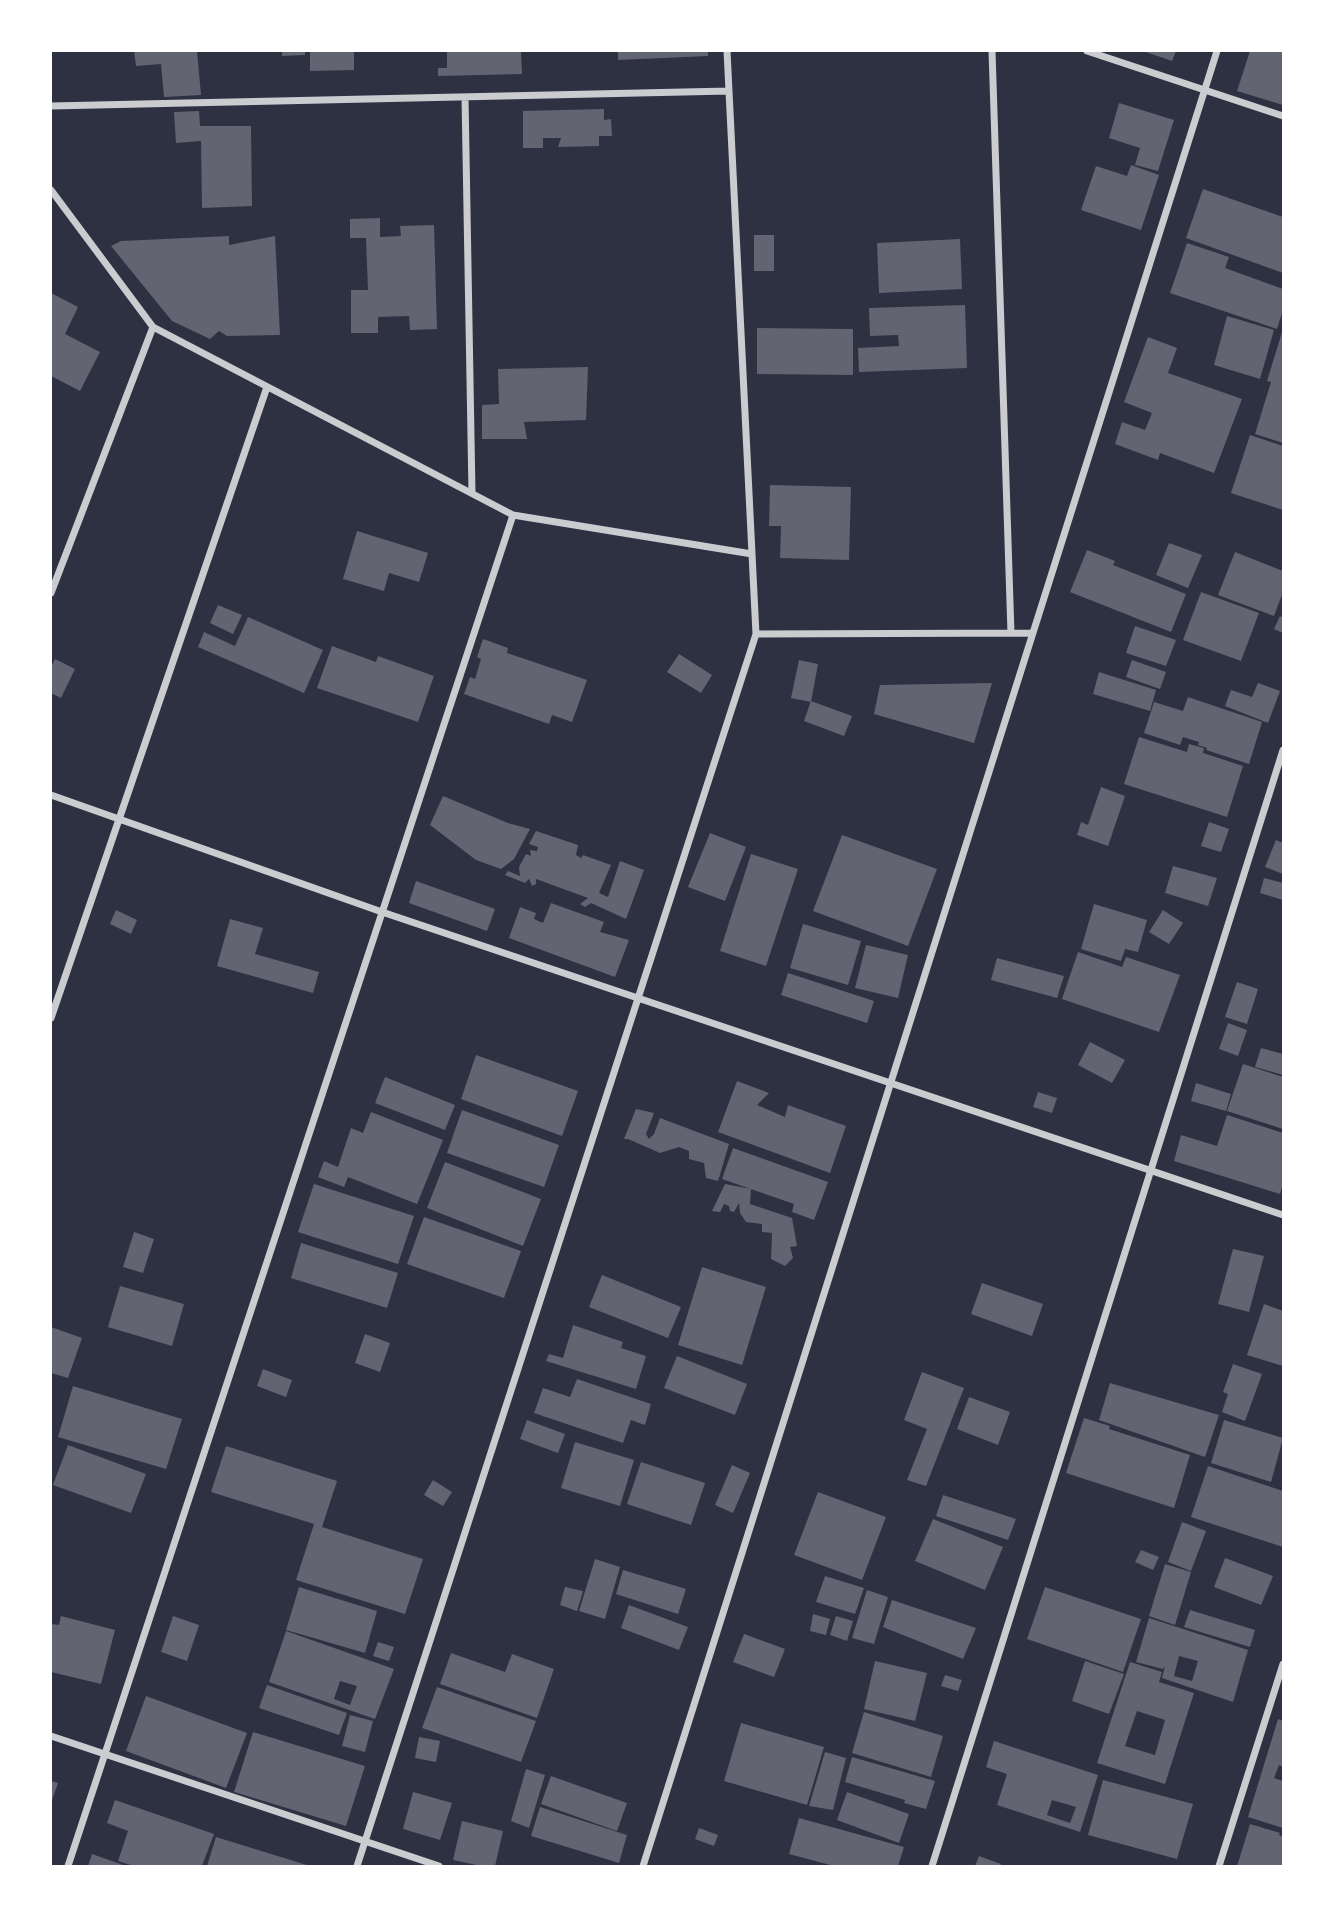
<!DOCTYPE html>
<style>
body{margin:0}
#map{position:relative;width:1334px;height:1917px;overflow:hidden;background:#2d3142;font-family:"Nunito Sans",sans-serif}
canvas{display:block}
.frame{position:absolute;inset:0;border:52px solid #fff;pointer-events:none}
</style>
<div id="map">
<canvas width="1334" height="1917"></canvas>
<div class="frame"></div>
</div>
<script>
const g = document.querySelector('canvas').getContext('2d');
g.lineJoin = 'round';
function fill(path, color) {
  g.fillStyle = color;
  g.fill(path, 'evenodd');
}
function poly(rows) {
  const path = new Path2D();
  for (const r of rows) {
    path.moveTo(r[0], r[1]);
    for (let i = 2; i < r.length; i += 2) path.lineTo(r[i], r[i + 1]);
  }
  return path;
}
function trace(path, color, width, dash) {
  g.strokeStyle = color;
  g.lineWidth = width;
  g.lineCap = dash ? 'butt' : 'round';
  g.setLineDash(dash || []);
  g.stroke(path);
}
fill(poly([
 [134,51,197,51,201,95,164,97,161,64,136,66],
 [282,51,305,51,305,55,282,56],
 [310,51,354,51,354,70,310,71],
 [447,51,521,51,522,74,438,76,438,68,447,68],
 [618,51,708,51,708,56,618,60],
 [1143,51,1176,51,1172,61],
 [1250,51,1283,51,1283,105,1237,91],
 [1119,103,1174,120,1158,171,1135,165,1140,148,1109,138],
 [604,109,604,120,611,119,612,136,599,136,599,146,558,147,561,138,543,138,543,148,523,148,523,111],
 [199,111,200,126,251,126,252,206,202,208,201,141,176,143,174,112],
 [1131,165,1159,175,1141,230,1081,210,1096,166,1127,176],
 [1203,189,1283,217,1283,273,1186,238],
 [380,218,380,237,401,236,400,226,434,225,437,329,410,330,409,316,378,317,378,333,351,333,351,290,368,290,366,238,350,238,350,219],
 [754,235,774,235,774,271,754,271],
 [229,236,229,245,275,236,280,335,227,336,219,331,210,339,172,321,111,246,121,241],
 [960,239,962,289,879,293,877,243],
 [1187,243,1229,257,1225,268,1283,289,1283,310,1277,329,1170,293],
 [51,293,78,307,65,334,100,352,80,391,51,376],
 [965,305,967,368,859,372,858,348,899,346,898,335,870,336,869,308],
 [1227,316,1274,330,1260,379,1214,365],
 [757,328,853,329,853,375,757,374],
 [1283,329,1283,443,1255,434,1271,382,1267,381],
 [1148,337,1177,348,1168,373,1242,399,1214,473,1160,453,1158,460,1115,444,1122,422,1145,430,1152,413,1124,402],
 [588,367,586,420,524,422,527,439,482,439,482,405,499,404,498,369],
 [1250,435,1283,446,1283,510,1231,493],
 [770,485,851,487,849,560,780,558,781,526,769,526],
 [357,531,428,553,419,582,389,573,384,591,343,579],
 [1169,543,1202,555,1188,588,1156,575],
 [1087,550,1115,561,1113,565,1186,594,1171,632,1070,592],
 [1235,552,1283,571,1283,592,1274,616,1218,595],
 [1201,592,1259,613,1241,661,1183,640],
 [218,605,242,615,233,634,210,623],
 [1280,616,1283,618,1283,633,1274,629],
 [248,617,323,650,304,693,198,647,204,632,235,646],
 [1135,626,1176,640,1166,666,1126,653],
 [483,639,508,648,507,653,587,680,572,722,552,715,549,724,464,694,470,677,475,679,481,659,477,657],
 [332,646,376,662,378,656,434,676,418,722,317,688],
 [679,654,712,675,701,693,667,672],
 [55,659,75,669,61,698,51,693,51,667],
 [799,660,818,664,811,702,791,698],
 [1132,660,1166,672,1160,689,1126,677],
 [1099,672,1156,690,1150,711,1093,694],
 [992,683,974,743,874,714,880,685],
 [1258,683,1280,691,1268,723,1225,706,1231,690,1252,697],
 [1188,697,1262,722,1249,764,1206,750,1207,748,1198,745,1199,742,1183,737,1180,745,1144,733,1154,702,1183,711],
 [811,701,852,716,844,736,804,721],
 [1139,737,1187,752,1189,744,1204,748,1203,753,1243,766,1227,817,1124,784],
 [1101,787,1125,796,1108,846,1077,835,1081,822,1088,825],
 [443,796,508,823,530,829,514,859,501,869,476,860,430,825],
 [1209,822,1229,829,1221,852,1201,846],
 [536,831,578,845,576,855,581,858,583,855,611,865,599,893,608,897,620,861,644,870,626,919,591,903,585,907,580,904,588,898,536,879,536,884,532,886,529,879,525,883,505,875,508,871,520,876,519,867,526,854,531,856,530,850,537,851,538,847,529,844],
 [710,833,746,847,725,901,688,887],
 [842,835,937,869,908,946,813,911],
 [1276,840,1283,843,1283,874,1265,867],
 [751,854,798,869,766,966,720,951],
 [1173,866,1217,878,1208,906,1165,893],
 [1264,878,1283,883,1283,900,1260,893],
 [416,881,495,909,487,931,409,903],
 [551,903,604,922,600,932,629,940,615,977,509,938,520,907,536,913,534,919,543,923],
 [1094,904,1147,920,1138,952,1125,949,1121,961,1081,949],
 [116,910,137,920,131,934,110,924],
 [1163,910,1183,923,1169,944,1149,932],
 [230,919,263,928,255,954,319,972,313,993,217,966],
 [803,924,861,941,848,985,790,968],
 [866,945,908,955,898,998,855,988],
 [1078,952,1122,967,1126,957,1180,975,1159,1032,1062,999],
 [997,958,1064,976,1057,998,991,980],
 [788,973,874,1001,867,1023,781,995],
 [1237,982,1258,989,1247,1024,1225,1017],
 [1228,1023,1247,1030,1238,1056,1219,1049],
 [1090,1042,1125,1060,1112,1083,1078,1065],
 [1261,1048,1283,1054,1283,1075,1255,1067],
 [476,1055,578,1091,562,1136,461,1099],
 [1243,1064,1283,1077,1283,1129,1227,1111],
 [385,1077,455,1105,445,1130,375,1103],
 [737,1081,769,1093,757,1105,785,1117,788,1105,846,1126,830,1173,718,1132],
 [1196,1083,1231,1094,1226,1111,1191,1101],
 [1038,1092,1057,1098,1052,1113,1033,1107],
 [636,1109,654,1113,646,1134,649,1139,654,1134,660,1118,729,1144,718,1181,706,1178,704,1163,689,1159,689,1151,679,1147,660,1153,628,1139,624,1139],
 [462,1110,559,1145,544,1187,447,1153],
 [371,1112,443,1140,417,1204,348,1177,344,1187,318,1177,324,1161,338,1167,351,1128,363,1133],
 [1227,1115,1283,1133,1283,1183,1280,1194,1174,1161,1181,1135,1217,1146],
 [733,1148,828,1182,814,1220,792,1212,794,1204,722,1179],
 [445,1162,541,1199,523,1246,427,1208],
 [314,1184,414,1216,398,1264,298,1232],
 [725,1184,751,1189,750,1204,792,1218,797,1246,790,1247,793,1258,785,1266,771,1259,772,1233,762,1232,762,1224,746,1222,740,1213,739,1203,734,1212,730,1211,729,1206,724,1204,720,1212,712,1211],
 [424,1217,521,1251,504,1298,407,1264],
 [134,1232,154,1239,143,1273,123,1267],
 [301,1243,398,1273,387,1308,291,1278],
 [1233,1249,1264,1256,1249,1312,1218,1304],
 [702,1267,766,1287,742,1365,678,1345],
 [602,1275,681,1307,668,1338,589,1307],
 [982,1283,1043,1304,1032,1336,971,1314],
 [120,1286,184,1304,172,1346,108,1327],
 [1264,1304,1283,1311,1283,1366,1247,1355],
 [573,1325,623,1342,621,1348,646,1356,636,1389,546,1361,549,1354,563,1358],
 [51,1327,82,1338,68,1378,51,1373],
 [365,1334,390,1343,380,1372,355,1363],
 [677,1356,747,1384,735,1415,664,1388],
 [1233,1364,1262,1374,1245,1421,1222,1412,1228,1394,1223,1392],
 [263,1369,292,1380,286,1397,257,1386],
 [922,1372,964,1388,926,1486,907,1480,927,1429,904,1420],
 [577,1379,651,1404,645,1425,631,1420,623,1443,534,1413,543,1388,570,1397],
 [1110,1383,1219,1415,1205,1457,1099,1420],
 [73,1386,182,1419,166,1469,58,1437],
 [969,1397,1010,1412,998,1445,957,1429],
 [1084,1418,1110,1426,1109,1429,1190,1455,1174,1508,1066,1473],
 [527,1420,565,1434,558,1453,520,1439],
 [1224,1420,1283,1438,1271,1482,1211,1463],
 [575,1442,634,1460,620,1506,561,1488],
 [68,1445,146,1474,131,1513,53,1485],
 [226,1446,337,1481,322,1527,423,1559,405,1614,296,1580,314,1524,211,1492],
 [641,1462,705,1483,691,1525,627,1504],
 [732,1465,750,1473,733,1513,715,1505],
 [1208,1466,1283,1491,1283,1547,1191,1517],
 [433,1480,452,1492,443,1506,424,1495],
 [818,1492,886,1517,862,1580,794,1555],
 [943,1495,1016,1519,1008,1540,936,1516],
 [933,1519,1003,1547,985,1590,915,1561],
 [1182,1522,1206,1531,1191,1571,1168,1562],
 [1141,1550,1159,1557,1153,1570,1135,1562],
 [1225,1558,1273,1576,1261,1605,1214,1587],
 [595,1559,620,1567,605,1619,579,1611],
 [1165,1564,1191,1572,1175,1625,1149,1616],
 [623,1570,686,1589,678,1614,616,1594],
 [825,1576,864,1588,855,1614,816,1602],
 [299,1587,377,1611,365,1653,286,1630],
 [565,1587,583,1591,577,1611,560,1605],
 [1045,1587,1141,1619,1123,1672,1027,1639],
 [867,1590,888,1597,874,1644,852,1638],
 [892,1600,976,1628,963,1659,883,1627],
 [629,1605,688,1627,679,1650,621,1628],
 [1190,1610,1255,1630,1250,1647,1184,1627],
 [813,1614,830,1619,826,1635,810,1631],
 [61,1616,115,1630,101,1684,51,1672,51,1624,59,1625],
 [173,1616,199,1625,187,1661,161,1652],
 [836,1616,853,1621,847,1641,830,1635],
 [1149,1618,1248,1650,1233,1702,1162,1678,1165,1666,1163,1669,1136,1662],
 [1179,1656,1198,1661,1192,1681,1174,1676],
 [286,1631,394,1669,375,1719,269,1682],
 [340,1681,357,1686,350,1705,334,1699],
 [744,1634,785,1649,774,1677,733,1662],
 [378,1642,394,1647,389,1661,373,1656],
 [451,1653,505,1672,512,1654,554,1669,537,1718,440,1684],
 [875,1661,927,1673,915,1721,864,1709],
 [1085,1661,1124,1674,1109,1714,1072,1701],
 [1130,1662,1162,1672,1159,1682,1194,1693,1165,1784,1097,1763],
 [1137,1711,1165,1720,1155,1755,1125,1746],
 [945,1675,962,1680,958,1691,941,1686],
 [267,1685,347,1713,339,1735,259,1708],
 [437,1687,536,1721,521,1762,422,1728],
 [146,1696,247,1733,226,1788,126,1751],
 [864,1712,943,1736,931,1777,852,1753],
 [350,1715,373,1721,365,1752,342,1746],
 [1278,1719,1283,1721,1283,1767,1279,1765,1274,1778,1283,1781,1283,1828,1248,1817],
 [741,1723,824,1747,807,1805,724,1781],
 [253,1732,365,1766,346,1826,234,1792],
 [419,1737,440,1741,436,1762,415,1758],
 [994,1741,1098,1775,1080,1832,997,1805,1007,1774,986,1767],
 [1052,1800,1076,1807,1070,1823,1047,1815],
 [825,1752,846,1758,833,1810,809,1806],
 [852,1757,935,1781,926,1809,904,1803,905,1800,845,1782],
 [526,1769,545,1775,529,1828,511,1821],
 [551,1776,627,1803,617,1831,541,1804],
 [1103,1780,1193,1804,1177,1859,1088,1835],
 [51,1781,58,1783,51,1803],
 [413,1792,452,1803,440,1840,403,1829],
 [847,1792,909,1814,899,1843,837,1820],
 [115,1800,214,1834,202,1866,134,1866,118,1861,128,1831,107,1823],
 [540,1807,627,1835,619,1863,531,1836],
 [799,1818,904,1847,898,1866,834,1866,789,1854],
 [462,1821,503,1831,495,1866,481,1866,453,1860],
 [1250,1824,1280,1833,1279,1835,1283,1837,1283,1866,1237,1866],
 [699,1828,718,1835,714,1846,695,1839],
 [216,1837,310,1866,207,1866],
 [92,1854,126,1866,88,1866],
 [979,1856,1001,1864,1000,1866,975,1866]
]), '#626471');
trace(poly([
 [992,51,1011,633],
 [1087,51,1283,116],
 [465,97,472,493],
 [51,106,729,91],
 [51,190,153,327,513,515,752,554],
 [51,593,153,327],
 [756,634,1033,633],
 [51,795,382,912,1283,1215],
 [51,1018,267,387],
 [51,1736,439,1866],
 [68,1866,513,515],
 [357,1866,756,634,727,51],
 [643,1866,1217,51],
 [932,1866,1283,750],
 [1219,1866,1283,1664]
]), '#caccd0', 7);
</script>
